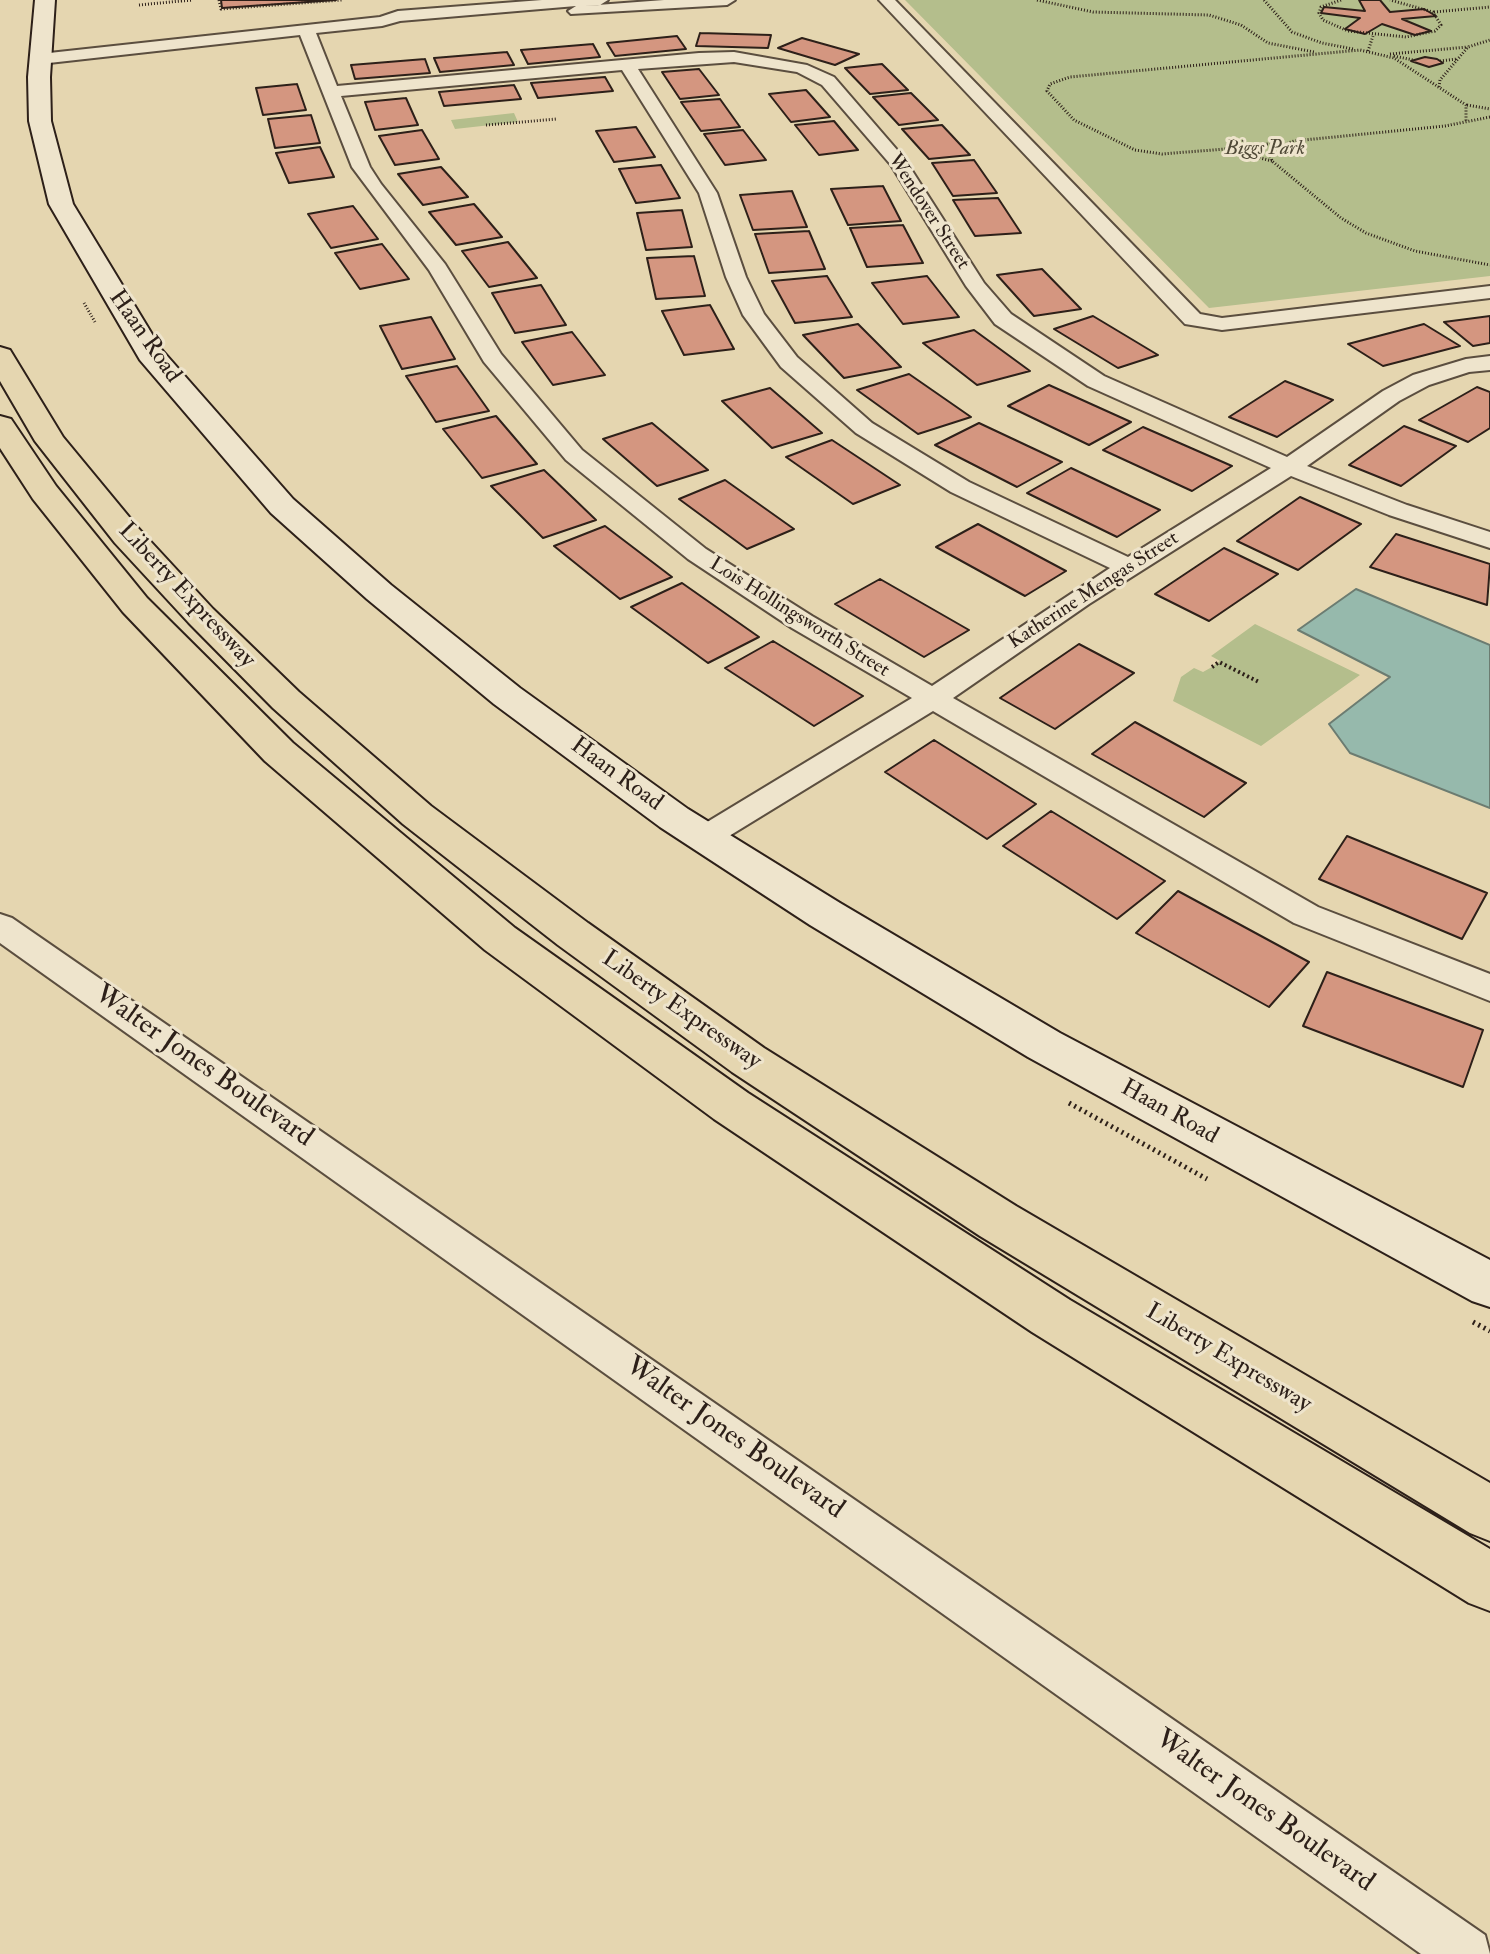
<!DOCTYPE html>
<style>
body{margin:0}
canvas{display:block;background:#e5d6b0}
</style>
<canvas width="1490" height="1954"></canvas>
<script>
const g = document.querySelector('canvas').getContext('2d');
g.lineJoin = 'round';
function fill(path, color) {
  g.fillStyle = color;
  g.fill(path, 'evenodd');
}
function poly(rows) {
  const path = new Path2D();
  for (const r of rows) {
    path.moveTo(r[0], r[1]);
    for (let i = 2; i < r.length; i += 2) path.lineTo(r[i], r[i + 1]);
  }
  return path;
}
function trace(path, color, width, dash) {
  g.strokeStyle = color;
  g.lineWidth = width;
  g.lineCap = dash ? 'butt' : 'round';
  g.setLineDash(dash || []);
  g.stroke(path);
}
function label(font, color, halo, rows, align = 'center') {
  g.font = font + ' "IM FELL Double Pica",serif';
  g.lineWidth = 6;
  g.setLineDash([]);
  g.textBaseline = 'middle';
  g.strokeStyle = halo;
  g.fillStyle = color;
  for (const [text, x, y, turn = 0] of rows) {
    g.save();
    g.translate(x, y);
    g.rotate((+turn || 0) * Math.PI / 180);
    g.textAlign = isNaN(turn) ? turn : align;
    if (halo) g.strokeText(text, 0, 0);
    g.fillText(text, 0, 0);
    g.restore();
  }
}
fill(poly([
 [905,0,1490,0,1490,276,1209,308],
 [514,113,518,122,455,129,451,120],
 [1255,624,1360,675,1261,746,1173,701,1181,677,1194,668,1203,672,1212,667,1220,661,1211,656]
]), '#b4be8c');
const water = poly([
 [1356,589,1490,645,1490,808,1350,753,1329,724,1390,677,1298,630,1356,589]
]);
fill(water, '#96b9ac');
trace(water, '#6c7c71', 2);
const building = poly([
 [221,0,336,0,222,8,221,0],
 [1359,0,1380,0,1390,12,1424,9,1436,16,1402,19,1431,31,1415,35,1382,24,1365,34,1345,29,1360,18,1321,13,1324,7,1365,11,1359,0],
 [700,33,771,35,768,48,696,46,700,33],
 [677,36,686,49,615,56,607,43,677,36],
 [802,38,859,54,835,65,778,48,802,38],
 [593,44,600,57,528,64,521,50,593,44],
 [507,52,514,65,440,72,434,58,507,52],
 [1425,57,1437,59,1443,63,1429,67,1411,61,1425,57],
 [425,59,430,73,355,79,351,65,425,59],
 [882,64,908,90,870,94,845,68,882,64],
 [699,69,719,95,680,99,662,72,699,69],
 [605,77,613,91,538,98,531,83,605,77],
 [297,84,306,110,263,115,256,88,297,84],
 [514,85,521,99,444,106,439,92,514,85],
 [806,90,830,117,791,122,769,94,806,90],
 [911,93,938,120,899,125,873,97,911,93],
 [406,98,418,125,375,130,365,102,406,98],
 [720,99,740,127,701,131,681,102,720,99],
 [311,115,320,143,275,148,268,119,311,115],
 [834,121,858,150,819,155,795,125,834,121],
 [942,125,970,155,929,159,902,129,942,125],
 [636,127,655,157,614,162,596,131,636,127],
 [422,130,439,159,395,165,379,136,422,130],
 [743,130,766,160,725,165,704,134,743,130],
 [320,147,334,177,289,183,276,153,320,147],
 [974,160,997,193,953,196,932,163,974,160],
 [661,165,680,198,636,203,619,169,661,165],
 [441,167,468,197,423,205,398,174,441,167],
 [883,186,901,221,848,225,831,189,883,186],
 [792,191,807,227,753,230,740,195,792,191],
 [998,198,1021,233,975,236,953,200,998,198],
 [474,204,502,237,456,245,429,212,474,204],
 [353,206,378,239,331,248,308,214,353,206],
 [682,210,692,247,646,250,637,213,682,210],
 [903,225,923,263,867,267,850,228,903,225],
 [809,231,825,269,769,273,755,234,809,231],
 [508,242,537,278,489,287,462,251,508,242],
 [382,244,409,279,360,289,335,253,382,244],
 [694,256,705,296,656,299,647,258,694,256],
 [1042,269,1081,309,1034,316,997,275,1042,269],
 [827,276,852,317,795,323,772,281,827,276],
 [927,276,959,317,903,324,872,283,927,276],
 [541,285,566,325,515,333,492,293,541,285],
 [710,305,734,349,684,355,662,311,710,305],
 [1093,316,1158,355,1118,368,1054,329,1093,316],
 [1490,316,1490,343,1473,346,1444,322,1490,316],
 [431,317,455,359,402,369,380,326,431,317],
 [858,324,901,367,844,378,803,335,858,324],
 [1424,324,1460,346,1383,366,1348,344,1424,324],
 [974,330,1030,371,977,385,923,343,974,330],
 [572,332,605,375,553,385,522,342,572,332],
 [457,366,489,411,436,422,406,376,457,366],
 [909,374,971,417,918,434,857,390,909,374],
 [1285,381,1333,400,1277,437,1229,417,1285,381],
 [1049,385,1131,422,1089,445,1008,406,1049,385],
 [1477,387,1490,392,1490,428,1468,442,1419,420,1477,387],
 [770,388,822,433,772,448,722,401,770,388],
 [496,416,537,464,482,478,443,429,496,416],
 [652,423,708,470,657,486,603,439,652,423],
 [979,423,1062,462,1017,487,935,445,979,423],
 [1404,426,1456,446,1401,486,1349,465,1404,426],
 [1143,427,1232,466,1192,491,1103,450,1143,427],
 [832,440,900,485,853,504,786,457,832,440],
 [1071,468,1160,510,1117,537,1027,493,1071,468],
 [544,470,596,520,543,538,491,486,544,470],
 [725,480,794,529,747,549,679,499,725,480],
 [1300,497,1361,524,1298,570,1237,541,1300,497],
 [978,524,1066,571,1025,596,936,547,978,524],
 [605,526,672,577,620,599,554,546,605,526],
 [1396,534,1490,564,1487,605,1370,567,1396,534],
 [1224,548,1278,574,1209,621,1155,594,1224,548],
 [880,579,969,630,924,657,835,604,880,579],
 [682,583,759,637,708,663,631,607,682,583],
 [773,641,863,696,814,726,725,668,773,641],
 [1079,644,1134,673,1055,729,1000,698,1079,644],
 [1135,722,1246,783,1204,817,1092,754,1135,722],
 [934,740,1036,804,987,839,885,772,934,740],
 [1051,811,1165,881,1117,919,1003,846,1051,811],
 [1347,836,1487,893,1462,939,1319,879,1347,836],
 [1178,891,1309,962,1269,1007,1136,933,1178,891],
 [1327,972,1483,1030,1463,1087,1303,1026,1327,972]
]);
fill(building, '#d49680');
trace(building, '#2d2019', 2);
const street = poly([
 [542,0,608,0,600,5,584,6,664,0,735,0,727,5,571,14,568,11,576,6,400,21,382,26,316,33,337,86,699,53,734,52,807,65,834,77,904,158,984,283,1011,314,1104,376,1287,457,1383,391,1413,375,1466,359,1490,356,1490,370,1469,372,1429,385,1399,401,1307,466,1407,505,1490,532,1490,548,1389,515,1291,476,1089,604,953,698,1318,907,1490,974,1490,1001,1294,923,933,711,716,844,705,848,694,844,689,837,694,830,912,698,792,628,688,559,566,460,484,362,429,270,352,167,300,35,40,64,32,59,40,54,380,17,398,11,542,0],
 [734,62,797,72,822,85,891,165,966,286,995,324,1088,386,1271,468,1128,557,969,482,872,423,797,357,764,314,746,277,717,193,638,69,734,62],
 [622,70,699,193,726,277,743,315,781,367,856,433,951,492,1110,568,932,686,812,616,706,549,582,450,501,354,445,264,381,184,370,167,341,96,622,70],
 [879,0,895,0,1200,314,1222,318,1490,286,1490,298,1222,330,1185,324,879,0],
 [0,914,12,918,1485,1935,1490,1954,1421,1954,0,943,0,914]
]);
const secondary = poly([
 [35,0,55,0,50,77,51,121,73,204,161,349,293,499,391,585,520,688,688,809,840,903,1060,1033,1490,1260,1490,1307,1472,1301,1028,1057,810,925,660,827,494,704,367,599,271,513,140,360,49,204,29,121,28,77,35,0]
]);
const highway = poly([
 [0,347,10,350,63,437,139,529,213,609,299,692,431,806,588,923,764,1048,1016,1206,1490,1483,1490,1541,1470,1533,980,1236,732,1072,558,945,403,824,273,708,189,623,115,543,35,441,0,381,0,347],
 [0,416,11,419,56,486,147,598,293,743,515,928,748,1093,1070,1300,1490,1549,1490,1611,1469,1603,1032,1332,714,1119,485,950,265,761,123,612,33,499,0,448,0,416]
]);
trace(street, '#5b4e3f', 4);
trace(secondary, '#2d2019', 4);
trace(highway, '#2d2019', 4);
trace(poly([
 [219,0,221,9,342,0],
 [1037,0,1093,12,1209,15,1241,25,1268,43,1314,52],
 [1264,0,1292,32,1322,43,1353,49],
 [1341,0,1321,7,1319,13,1323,20,1348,31,1406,37,1435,31,1441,25,1433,12,1390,0],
 [181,1,193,0],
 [139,5,181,1],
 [1434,12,1490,7],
 [1368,51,1373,36],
 [1390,54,1468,47],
 [1394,56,1413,60],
 [1440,61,1457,59],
 [1439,87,1440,80,1468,47,1490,40],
 [1467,105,1490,109],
 [1490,117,1445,126,1294,141,1275,148,1270,154,1272,161,1341,218,1366,233,1415,251,1490,265],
 [486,125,557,119],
 [1234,148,1284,142],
 [1272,161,1225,149,1162,154,1135,150,1074,120,1047,91,1050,84,1070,77,1360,50,1394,58,1466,105,1466,122],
 [84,303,95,322]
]), '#2d2019', 3, [1, 2]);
trace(poly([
 [1212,667,1219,662,1259,682]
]), '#2d2019', 4, [2, 3]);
trace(poly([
 [1069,1103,1207,1179],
 [1473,1322,1490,1331]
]), '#2d2019', 5, [2, 4]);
fill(street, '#eee4cc');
fill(secondary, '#eee4cc');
fill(highway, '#e5d6b0');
label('italic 20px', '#4f4836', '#eee4cc', [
 ["Biggs Park",1265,150]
]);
label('20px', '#2d2019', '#eee4cc', [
 ["Wendover Street",928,212,57],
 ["Katherine Mengas Street",1094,591,-33],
 ["Lois Hollingsworth Street",799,618,32]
]);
label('24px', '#2d2019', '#eee4cc', [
 ["Haan Road",144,337,55],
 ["Liberty Expressway",186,596,47],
 ["Haan Road",616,775,36],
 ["Liberty Expressway",681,1011,35],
 ["Haan Road",1169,1113,29],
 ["Liberty Expressway",1228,1359,31]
]);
label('28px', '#2d2019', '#eee4cc', [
 ["Walter Jones Boulevard",203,1067,35],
 ["Walter Jones Boulevard",734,1439,35],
 ["Walter Jones Boulevard",1264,1812,35]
]);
</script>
